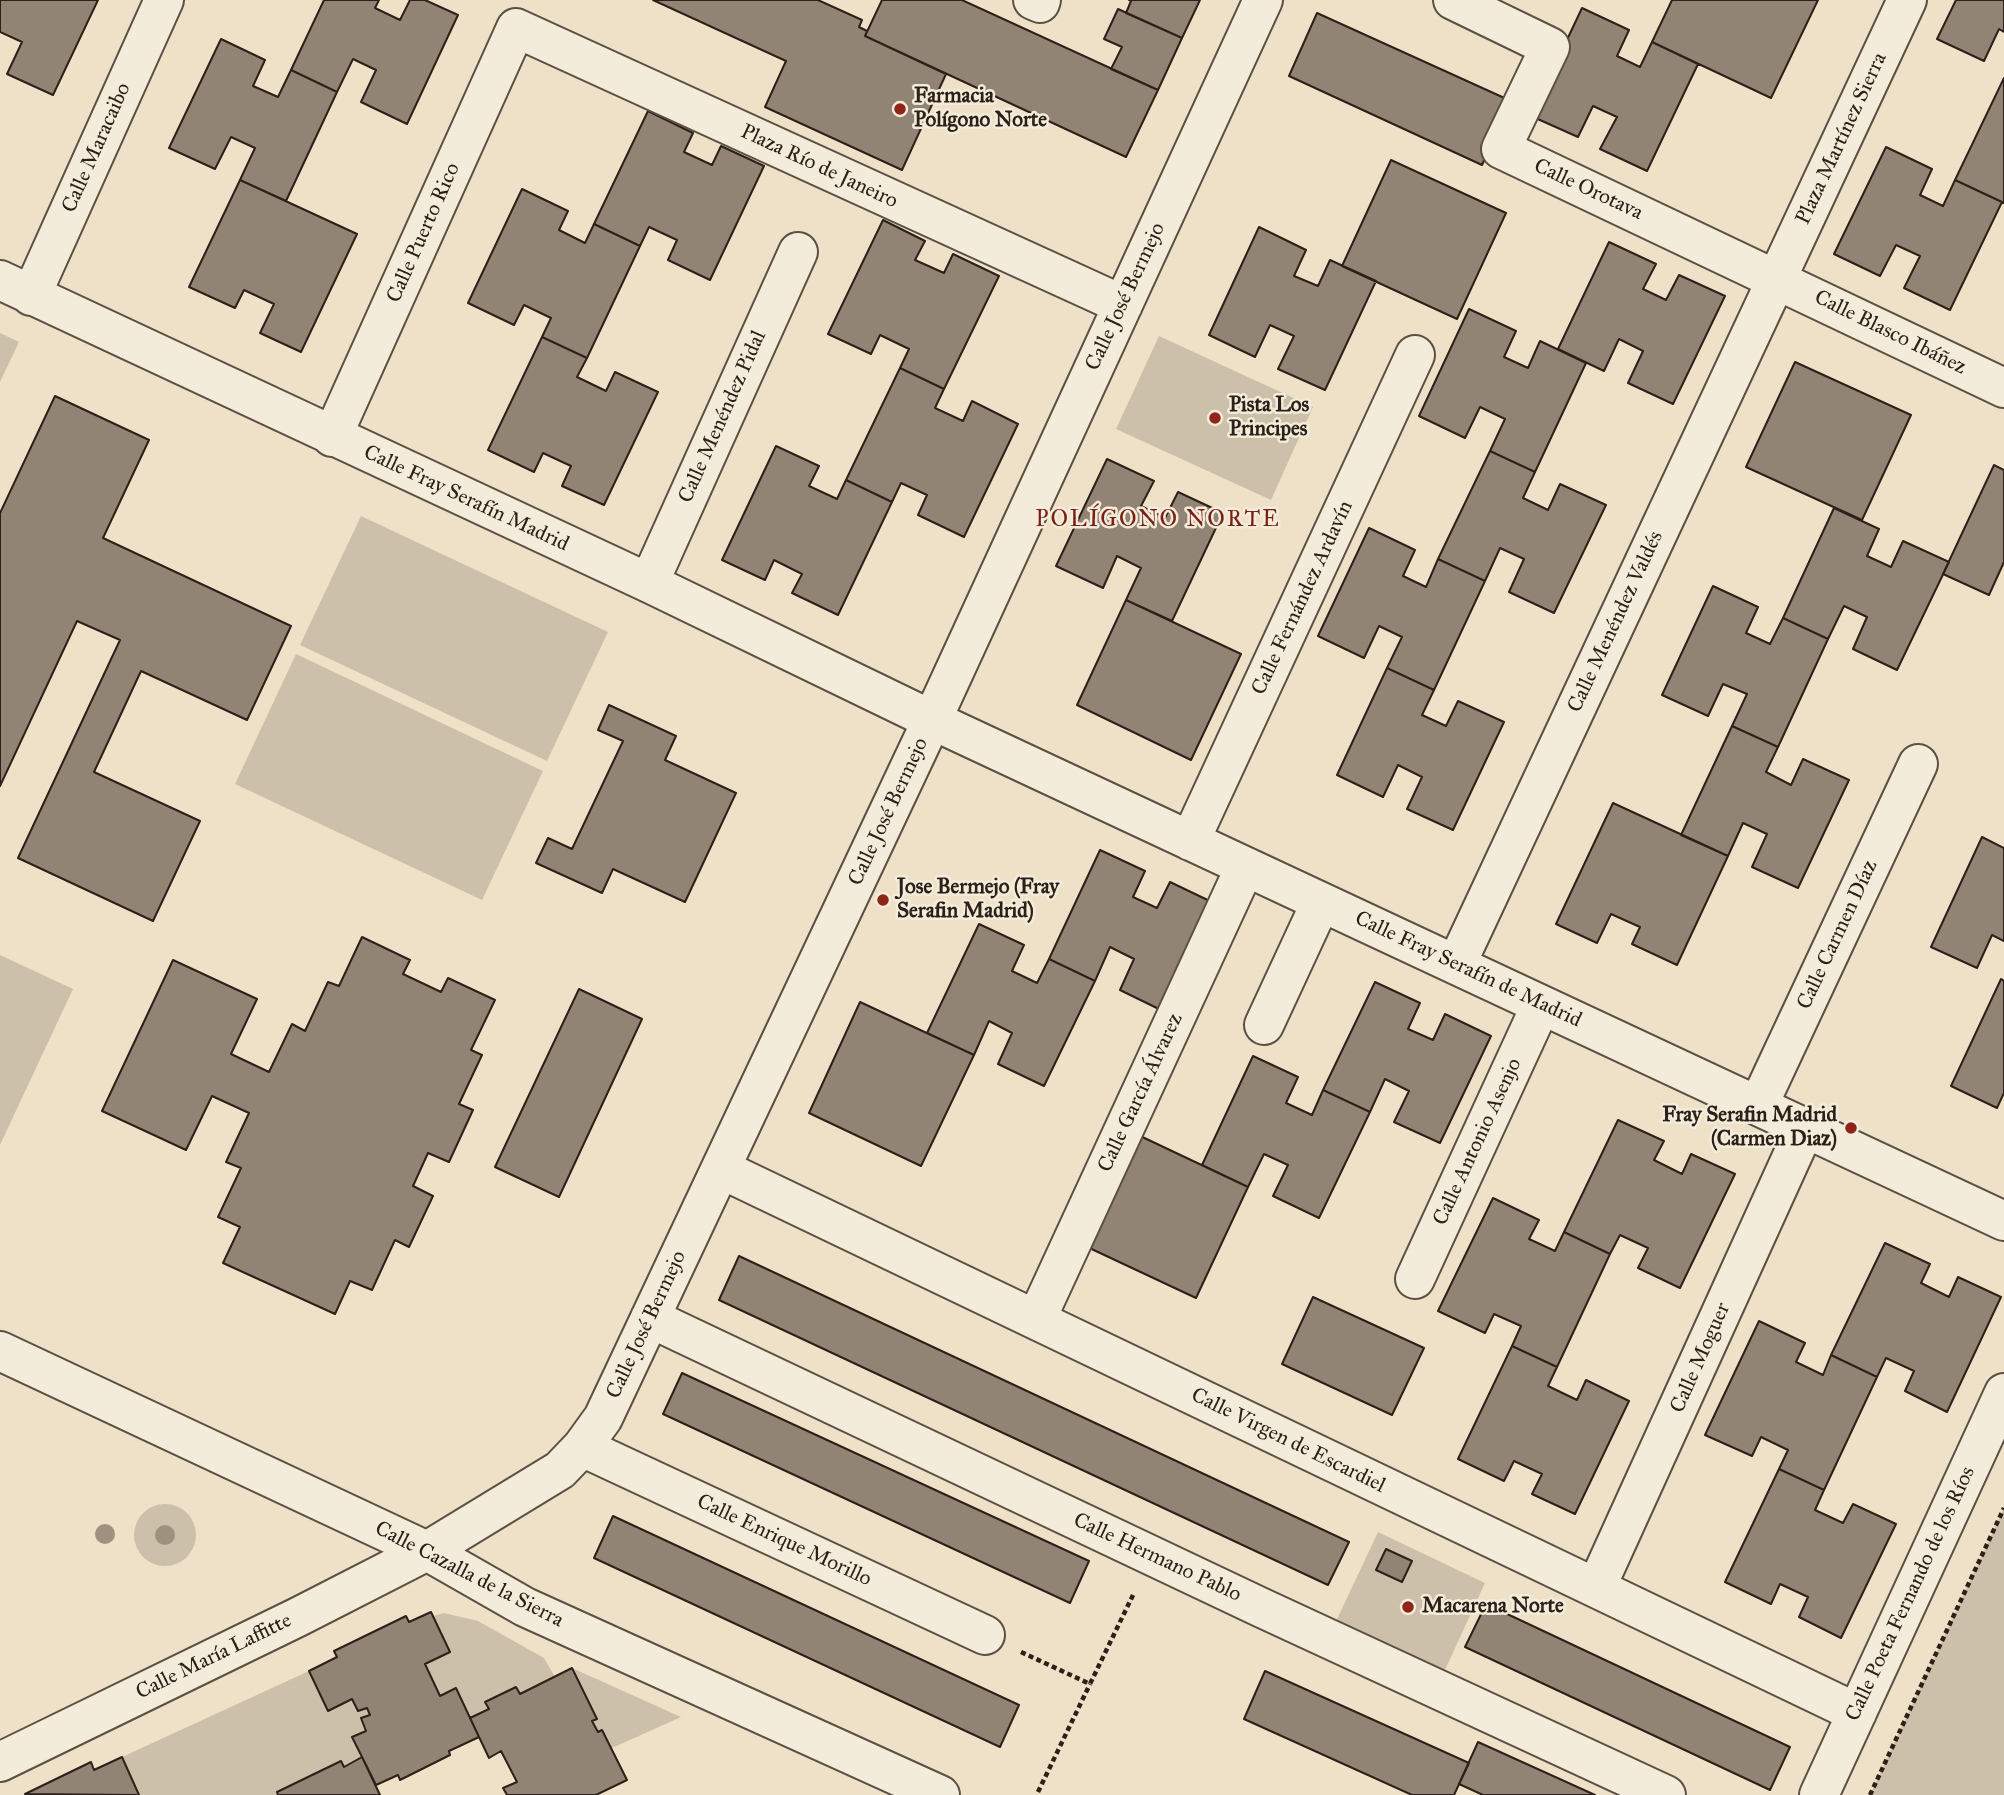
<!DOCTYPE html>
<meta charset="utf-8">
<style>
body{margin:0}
canvas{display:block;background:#eee1c8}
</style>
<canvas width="2004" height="1795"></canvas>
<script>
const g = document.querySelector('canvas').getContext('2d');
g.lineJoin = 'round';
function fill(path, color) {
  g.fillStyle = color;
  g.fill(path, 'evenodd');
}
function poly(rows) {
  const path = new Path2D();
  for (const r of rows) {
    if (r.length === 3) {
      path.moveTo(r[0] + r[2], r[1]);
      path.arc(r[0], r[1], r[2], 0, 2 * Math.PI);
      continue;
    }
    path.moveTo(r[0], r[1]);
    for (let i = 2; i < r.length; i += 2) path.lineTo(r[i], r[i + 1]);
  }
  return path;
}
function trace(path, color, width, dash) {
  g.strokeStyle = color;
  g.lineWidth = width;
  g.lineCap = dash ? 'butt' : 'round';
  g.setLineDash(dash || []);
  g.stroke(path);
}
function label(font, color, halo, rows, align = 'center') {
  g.font = font + ' "IM FELL Great Primer",serif';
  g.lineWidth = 5;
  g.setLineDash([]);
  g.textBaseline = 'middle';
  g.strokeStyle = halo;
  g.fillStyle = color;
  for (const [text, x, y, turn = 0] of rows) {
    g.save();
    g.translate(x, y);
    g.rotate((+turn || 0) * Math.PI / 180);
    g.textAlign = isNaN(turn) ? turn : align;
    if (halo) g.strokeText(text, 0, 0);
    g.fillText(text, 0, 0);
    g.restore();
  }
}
fill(poly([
 [0,333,19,342,0,382],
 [1159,336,1313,407,1271,500,1116,429],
 [361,516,608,632,547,761,300,645],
 [296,654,543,771,482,900,235,784],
 [0,955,73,989,0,1145],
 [165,1535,31],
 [2004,1508,2004,1795,1870,1795],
 [1378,1532,1485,1583,1439,1683,1331,1632],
 [444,1613,478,1621,544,1658,555,1677,520,1694,516,1687,489,1709,470,1718,456,1688,440,1696,425,1664,450,1652,433,1616],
 [572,1668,681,1717,612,1748,602,1730,598,1732,592,1721,597,1718],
 [309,1671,327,1710,352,1699,358,1711,367,1708,370,1715,361,1719,366,1731,352,1737,362,1757,284,1795,139,1795,122,1757]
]), '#cdc0aa');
const building = poly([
 [0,0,98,0,53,95,7,74,22,42,0,32,0,0],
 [324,0,379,0,375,8,400,20,410,0,425,0,458,15,407,124,361,102,376,70,353,59,337,92,291,70,324,0],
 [653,0,818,0,862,20,859,27,867,31,865,36,946,74,902,170,765,107,786,61,653,0],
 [882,0,962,0,1158,90,1126,157,865,36,882,0],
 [1129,0,1200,0,1182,38,1126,13,1131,1,1129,0],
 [1672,0,1818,0,1771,98,1652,42,1672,0],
 [1956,0,2004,0,2004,32,1999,29,1984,61,1937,39,1956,0],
 [1582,8,1629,30,1617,56,1640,67,1652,42,1698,64,1647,171,1600,149,1617,117,1593,106,1578,137,1531,116,1582,8],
 [1118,9,1182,38,1158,90,1111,69,1122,47,1104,39,1118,9],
 [1317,13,1511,101,1482,165,1289,76,1317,13],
 [221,39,265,60,253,86,278,97,291,70,337,92,286,201,240,180,255,148,231,137,215,169,169,148,221,39],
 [2004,78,2004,203,1955,180,2004,78],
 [648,111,693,133,684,152,712,165,721,146,764,166,710,280,668,260,677,240,649,227,640,246,594,224,648,111],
 [1886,147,1932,169,1920,195,1943,206,1955,180,2002,202,1950,310,1904,288,1920,256,1896,245,1880,276,1834,254,1886,147],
 [1391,160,1506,213,1457,319,1342,266,1391,160],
 [240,180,357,234,301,352,260,333,274,304,244,290,235,308,189,287,240,180],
 [522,189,568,211,559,230,585,243,594,224,640,246,587,358,542,337,551,318,524,305,514,325,468,303,522,189],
 [883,220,925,241,915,260,944,273,953,254,999,276,944,389,900,368,909,349,880,335,871,354,828,334,883,220],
 [1259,227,1306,250,1294,276,1318,286,1330,260,1376,281,1325,390,1278,369,1294,336,1270,325,1255,357,1209,335,1259,227],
 [1609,242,1656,264,1643,289,1666,300,1679,275,1725,296,1673,404,1628,383,1643,351,1619,339,1604,371,1558,349,1609,242],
 [1469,309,1516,331,1504,357,1528,368,1540,341,1586,363,1535,472,1490,451,1505,419,1480,407,1465,438,1419,416,1469,309],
 [542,337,587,358,577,377,606,391,615,372,658,392,604,505,562,486,571,466,543,453,534,472,488,450,542,337],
 [1795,362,1911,415,1862,520,1746,467,1795,362],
 [900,368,944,389,935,408,963,421,972,401,1018,424,964,537,918,515,927,495,901,483,892,502,846,480,900,368],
 [55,396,149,440,103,538,291,626,247,720,141,671,94,772,200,821,153,921,18,858,120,640,77,621,0,786,0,513,55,396],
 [776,446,819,466,809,486,837,499,846,480,892,502,838,615,792,593,802,574,774,560,765,580,722,560,776,446],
 [1490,451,1535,472,1523,498,1548,510,1560,484,1606,505,1554,613,1509,592,1524,559,1500,548,1485,581,1438,559,1490,451],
 [1107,459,1154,481,1141,506,1165,518,1178,492,1223,513,1172,621,1126,600,1141,568,1117,556,1103,588,1056,566,1107,459],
 [1994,465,2004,470,2004,562,1989,595,1943,574,1994,465],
 [1834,508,1879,529,1867,556,1891,567,1903,541,1949,562,1897,670,1853,649,1867,617,1844,606,1828,639,1783,618,1834,508],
 [1369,528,1415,550,1403,576,1426,587,1438,559,1485,581,1434,690,1387,668,1402,637,1379,626,1364,658,1318,636,1369,528],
 [1713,586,1758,607,1746,633,1770,644,1783,618,1828,639,1778,747,1732,726,1747,694,1723,684,1708,716,1662,695,1713,586],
 [1126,600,1241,654,1191,760,1077,705,1126,600],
 [1387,668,1434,690,1422,715,1446,726,1458,701,1504,722,1453,830,1407,809,1422,777,1398,765,1383,797,1337,775,1387,668],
 [609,705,676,736,665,760,736,793,685,902,613,869,602,893,536,863,548,838,572,849,623,741,598,730,609,705],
 [1732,726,1778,747,1766,772,1791,785,1803,759,1849,780,1798,888,1752,867,1767,834,1743,823,1728,856,1681,835,1732,726],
 [1613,803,1728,856,1677,965,1632,944,1640,927,1611,914,1597,943,1556,924,1613,803],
 [1982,837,2004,848,2004,941,1992,935,1977,968,1931,947,1982,837],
 [1100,850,1145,871,1133,897,1157,908,1170,882,1216,904,1165,1012,1120,990,1134,959,1110,947,1095,981,1049,959,1100,850],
 [979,924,1024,945,1012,971,1037,983,1049,959,1095,981,1044,1086,998,1064,1012,1033,989,1021,974,1055,927,1033,979,924],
 [362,937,410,960,403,974,441,992,448,978,495,1000,471,1050,482,1055,459,1104,473,1110,449,1162,428,1153,413,1186,433,1196,409,1247,395,1240,372,1290,350,1281,335,1314,223,1263,240,1227,218,1217,241,1168,226,1162,249,1113,212,1096,186,1150,102,1111,173,960,257,999,231,1054,269,1072,292,1024,305,1031,328,982,339,986,362,937],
 [2001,979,2004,981,2004,1093,1997,1108,1951,1086,2001,979],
 [1375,982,1420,1003,1408,1029,1433,1040,1445,1014,1491,1036,1440,1143,1394,1122,1409,1091,1385,1079,1370,1112,1323,1090,1375,982],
 [579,989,642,1019,559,1197,495,1167,579,989],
 [860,1002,974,1055,921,1166,809,1113,860,1002],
 [1253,1056,1298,1077,1286,1103,1312,1115,1323,1090,1370,1112,1319,1218,1273,1196,1288,1165,1264,1154,1248,1187,1202,1165,1253,1056],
 [1618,1120,1664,1141,1654,1160,1682,1174,1691,1154,1735,1174,1680,1288,1638,1268,1648,1248,1620,1235,1610,1254,1564,1232,1618,1120],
 [1136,1134,1248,1187,1196,1298,1083,1245,1136,1134],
 [1493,1198,1539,1220,1529,1239,1555,1251,1564,1232,1610,1254,1557,1367,1512,1346,1521,1326,1494,1314,1485,1333,1438,1311,1493,1198],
 [1885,1243,1930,1264,1921,1283,1949,1297,1958,1277,2001,1297,1947,1412,1905,1391,1914,1371,1886,1358,1877,1377,1831,1355,1885,1243],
 [739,1256,1349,1542,1328,1585,719,1300,739,1256],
 [1313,1297,1424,1348,1392,1415,1282,1364,1313,1297],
 [1759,1321,1805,1343,1796,1362,1823,1375,1831,1355,1877,1377,1824,1490,1779,1469,1788,1450,1761,1437,1752,1456,1705,1435,1759,1321],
 [1512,1346,1557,1367,1548,1386,1577,1400,1586,1380,1629,1401,1575,1514,1532,1494,1542,1474,1514,1461,1504,1481,1458,1459,1512,1346],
 [682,1373,1089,1561,1070,1603,663,1414,682,1373],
 [1779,1469,1824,1490,1815,1510,1843,1523,1853,1504,1896,1524,1841,1638,1799,1617,1808,1597,1780,1584,1771,1604,1725,1582,1779,1469],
 [613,1516,1019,1705,1000,1747,594,1558,613,1516],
 [1386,1549,1412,1561,1402,1582,1376,1570,1386,1549],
 [1486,1604,1790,1747,1770,1790,1465,1647,1486,1604],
 [431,1612,450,1652,425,1664,440,1696,456,1688,479,1737,449,1751,450,1755,400,1780,398,1775,376,1785,352,1737,366,1731,361,1718,370,1715,367,1708,358,1711,352,1699,328,1711,309,1671,337,1657,334,1651,406,1616,409,1622,431,1612],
 [572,1668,597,1719,592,1721,598,1732,602,1730,627,1780,596,1795,507,1795,503,1788,517,1782,501,1751,489,1758,470,1718,489,1709,485,1702,516,1687,520,1694,572,1668],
 [1265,1671,1469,1763,1454,1795,1412,1795,1244,1719,1265,1671],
 [1478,1742,1595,1795,1483,1795,1459,1784,1478,1742],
 [122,1757,139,1795,25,1794,91,1762,94,1770,122,1757],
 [362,1757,380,1795,278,1795,277,1792,341,1761,344,1767,362,1757]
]);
fill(building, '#918474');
trace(building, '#2c2018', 2);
const minor = poly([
 [1033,0,1040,3,1041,0],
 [1453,0,1550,47,1501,149,2004,388],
 [0,280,649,583,932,720,2004,1221],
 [31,296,164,0],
 [332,437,516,28,1123,305],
 [649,583,798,252],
 [1190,841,1415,355],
 [1456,965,1907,0],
 [1264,1025,1321,902],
 [1758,1106,1918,764],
 [721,1169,1857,1713],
 [1415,1279,1541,1005],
 [650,1318,1260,1607,1666,1795],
 [1036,1320,1245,867],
 [0,1351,427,1551,525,1607,940,1795],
 [582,1447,985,1635],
 [1596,1588,1805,1128],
 [0,1762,298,1617,427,1551,560,1470,582,1447,603,1418,932,720,1263,0],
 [1819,1795,2004,1393]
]);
trace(minor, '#5c5044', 42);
trace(poly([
 [1021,1652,1090,1684,1134,1593],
 [1038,1792,1090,1684],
 [1870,1795,2004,1508]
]), '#2c2018', 4.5, [5, 3.5]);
trace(minor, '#f4ecdb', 38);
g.fillStyle = '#9e917f';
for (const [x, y] of [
 [105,1534],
 [165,1535]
]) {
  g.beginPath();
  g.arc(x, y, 10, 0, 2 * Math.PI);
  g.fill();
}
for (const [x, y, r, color] of [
 [900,109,7,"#8f2418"],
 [1215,418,7,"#8f2418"],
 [883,900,7,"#8f2418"],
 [1851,1128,7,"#8f2418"],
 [1408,1607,7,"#8f2418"]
]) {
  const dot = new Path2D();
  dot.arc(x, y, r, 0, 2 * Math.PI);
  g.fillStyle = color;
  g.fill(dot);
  trace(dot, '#f4ecdb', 2.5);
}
label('bold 21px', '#2c2018', '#f4ecdb', [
 ["Farmacia",914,97],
 ["Polígono Norte",914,121],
 ["Pista Los",1229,406],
 ["Principes",1229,430],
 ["Jose Bermejo (Fray",897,888],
 ["Serafin Madrid)",897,912],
 ["Fray Serafin Madrid",1837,1116,"right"],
 ["(Carmen Diaz)",1837,1140,"right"],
 ["Macarena Norte",1422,1607]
], 'left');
label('21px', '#2c2018', '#f4ecdb', [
 ["Plaza Martínez Sierra",1842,139,-65],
 ["Calle Maracaibo",97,148,-66],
 ["Plaza Río de Janeiro",819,167,25],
 ["Calle Orotava",1588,190,25],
 ["Calle Puerto Rico",424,233,-66],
 ["Calle José Bermejo",1126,297,-65],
 ["Calle Blasco Ibáñez",1890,333,26],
 ["Calle Menéndez Pidal",723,417,-66],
 ["Calle Fray Serafín Madrid",466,499,25],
 ["Calle Fernández Ardavín",1303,598,-65],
 ["Calle Menéndez Valdés",1616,622,-65],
 ["Calle José Bermejo",889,812,-65],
 ["Calle Carmen Díaz",1838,935,-65],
 ["Calle Fray Serafín de Madrid",1468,970,25],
 ["Calle García Álvarez",1141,1093,-65],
 ["Calle Antonio Asenjo",1478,1142,-65],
 ["Calle José Bermejo",647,1325,-65],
 ["Calle Moguer",1701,1358,-66],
 ["Calle Virgen de Escardiel",1288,1441,26],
 ["Calle Enrique Morillo",784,1541,25],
 ["Calle Hermano Pablo",1157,1558,25],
 ["Calle Cazalla de la Sierra",469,1575,27],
 ["Calle Poeta Fernando de los Ríos",1911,1594,-65],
 ["Calle María Laffitte",214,1657,-26]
]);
g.letterSpacing = '2px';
label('23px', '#7a1f14', '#f4ecdb', [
 ["POLÍGONO NORTE",1158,520]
]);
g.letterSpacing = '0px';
</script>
